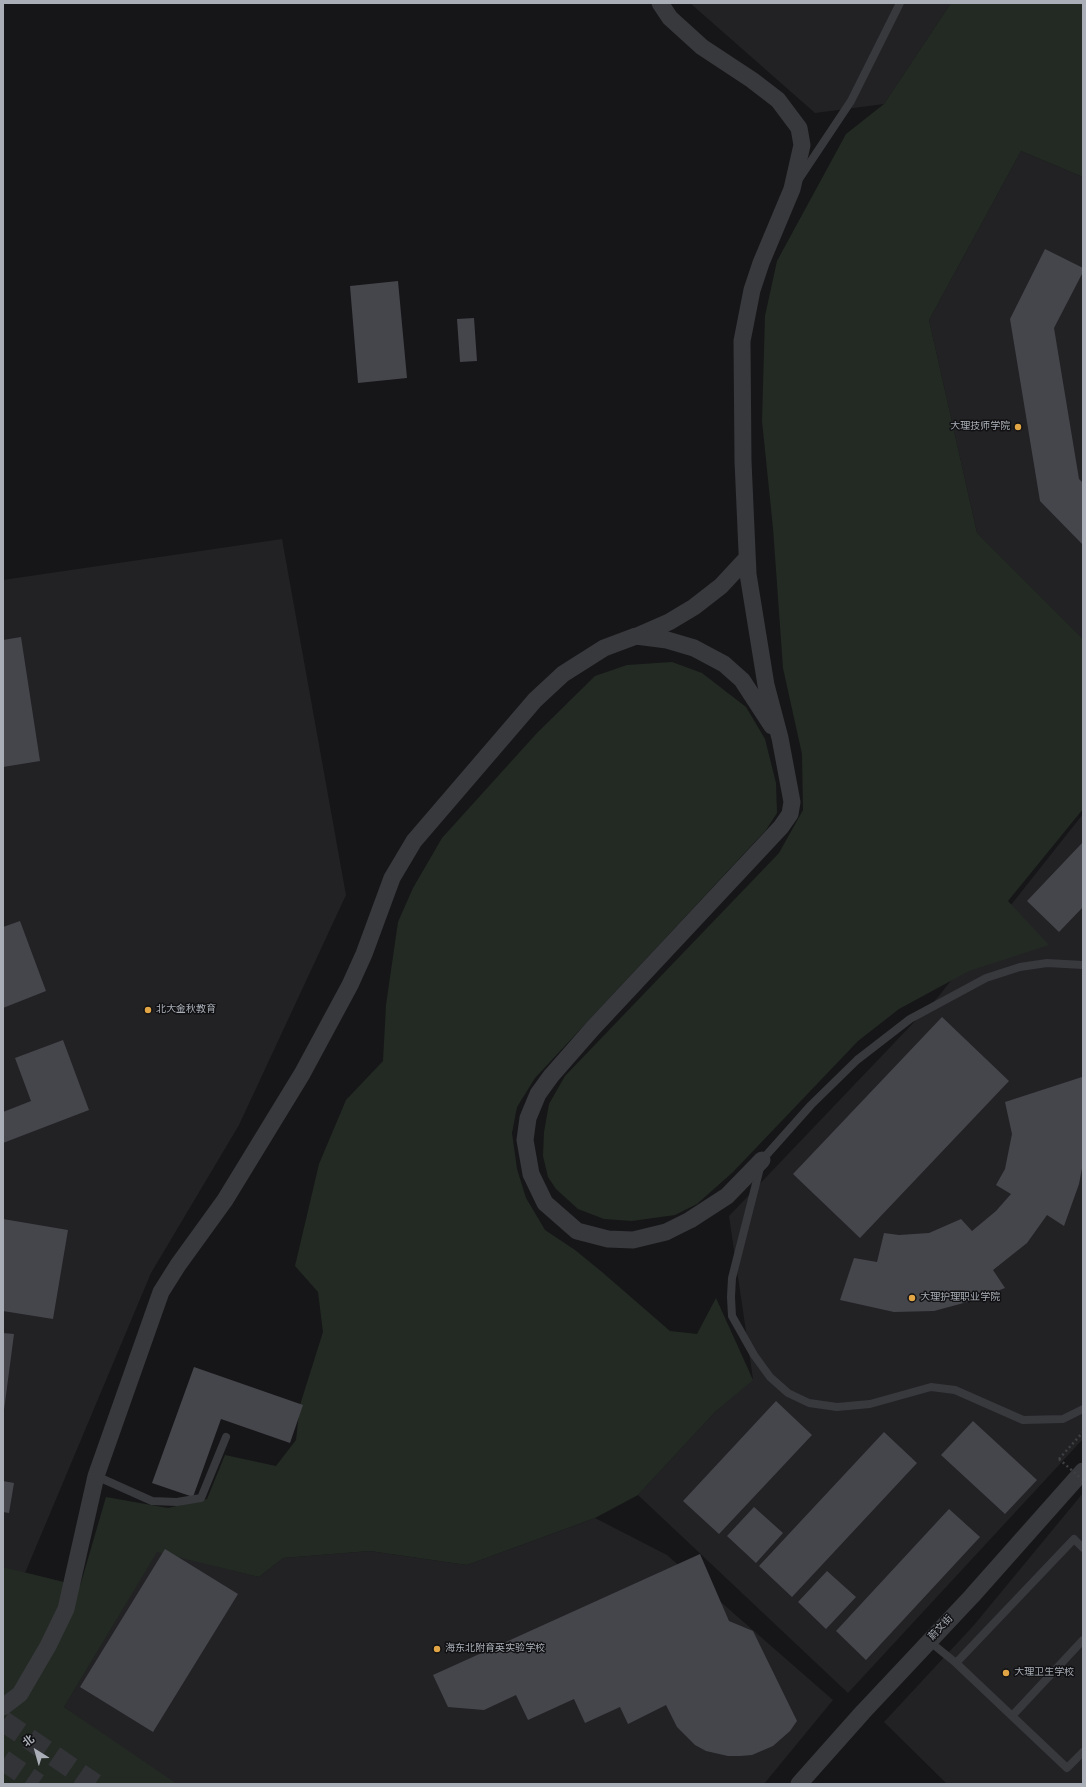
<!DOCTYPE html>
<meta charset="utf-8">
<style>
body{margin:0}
#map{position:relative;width:1086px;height:1787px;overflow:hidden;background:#161618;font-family:"Nunito Sans","Noto Sans SC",sans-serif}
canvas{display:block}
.frame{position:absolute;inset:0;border:4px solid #a9aeb7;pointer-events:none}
.north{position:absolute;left:16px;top:1731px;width:40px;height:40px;-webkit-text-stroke:3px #111113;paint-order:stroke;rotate:323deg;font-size:11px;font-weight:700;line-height:16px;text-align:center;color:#a9aeb7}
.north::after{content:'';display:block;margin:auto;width:14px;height:18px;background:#a9aeb7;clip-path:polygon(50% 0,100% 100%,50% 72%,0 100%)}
</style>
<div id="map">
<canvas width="1086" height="1787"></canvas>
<div class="frame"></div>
<div class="north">北</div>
</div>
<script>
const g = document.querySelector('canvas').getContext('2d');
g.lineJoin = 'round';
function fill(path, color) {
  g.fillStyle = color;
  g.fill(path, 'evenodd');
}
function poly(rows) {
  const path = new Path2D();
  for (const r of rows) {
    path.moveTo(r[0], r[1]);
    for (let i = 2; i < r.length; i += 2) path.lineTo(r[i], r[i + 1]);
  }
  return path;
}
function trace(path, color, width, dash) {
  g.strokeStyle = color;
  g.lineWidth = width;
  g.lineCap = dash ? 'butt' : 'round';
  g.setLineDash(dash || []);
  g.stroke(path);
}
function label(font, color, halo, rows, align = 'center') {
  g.font = font + ' "Nunito Sans","Noto Sans SC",sans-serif';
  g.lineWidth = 3;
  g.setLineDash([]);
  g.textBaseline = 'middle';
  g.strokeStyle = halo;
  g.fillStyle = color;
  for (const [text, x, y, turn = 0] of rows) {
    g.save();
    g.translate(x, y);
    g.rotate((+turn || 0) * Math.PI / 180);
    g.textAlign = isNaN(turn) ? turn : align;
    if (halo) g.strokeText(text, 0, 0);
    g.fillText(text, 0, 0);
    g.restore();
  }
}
fill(poly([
 [690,3,951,3,884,104,815,113],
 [1021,151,1083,177,1083,639,977,533,929,320],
 [282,539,346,895,239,1125,151,1273,25,1573,3,1567,3,580],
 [1083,814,1083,1439,848,1693,638,1495,715,1412,753,1379,729,1216,938,997],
 [1083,1493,1083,1784,947,1784,884,1722,974,1625],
 [595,1518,667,1555,833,1700,764,1784,173,1784,64,1707,157,1551,259,1577,283,1558,370,1551,467,1565]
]), '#222225');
fill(poly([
 [951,3,1083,3,1083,177,1021,151,929,320,977,533,1083,639,1083,809,1008,901,1049,945,969,971,899,1009,858,1041,733,1172,697,1204,675,1215,632,1221,604,1219,578,1209,556,1189,548,1177,543,1156,544,1132,549,1104,565,1076,779,853,803,810,802,754,783,668,773,528,762,421,765,316,777,261,846,134,884,104],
 [672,662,702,673,746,707,765,739,776,783,777,813,766,830,535,1078,517,1107,512,1133,517,1169,526,1198,545,1230,575,1250,602,1272,670,1331,697,1334,716,1298,753,1380,715,1412,638,1495,595,1518,467,1565,370,1551,283,1558,259,1577,157,1552,64,1707,177,1784,3,1784,3,1567,80,1586,106,1497,168,1508,207,1499,225,1455,276,1466,296,1440,300,1405,323,1332,318,1292,295,1266,319,1164,346,1100,383,1061,386,1005,398,922,413,888,442,838,537,733,595,676,627,665]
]), '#232a23');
fill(poly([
 [1045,249,1083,268,1083,272,1054,328,1079,479,1083,483,1083,545,1040,501,1010,319],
 [398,281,407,378,358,383,350,286],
 [474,318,477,361,460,362,457,319],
 [21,637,40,761,3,767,3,640],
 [1083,842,1083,907,1059,932,1027,901],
 [20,921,46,991,3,1008,3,927],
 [942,1017,1009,1081,860,1238,793,1174],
 [63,1040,89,1110,3,1143,3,1112,31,1101,15,1058],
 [1082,1077,1083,1163,1079,1184,1064,1226,1047,1215,1027,1243,993,1270,1005,1288,971,1301,934,1311,894,1312,840,1300,854,1258,877,1262,884,1233,899,1235,929,1233,961,1219,972,1231,996,1211,1011,1194,996,1185,1005,1169,1012,1134,1005,1102],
 [3,1219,68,1230,53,1319,3,1311],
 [3,1333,14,1334,4,1410,3,1410],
 [194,1367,303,1405,290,1443,221,1419,193,1497,152,1483],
 [776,1401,812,1435,719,1534,683,1501],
 [973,1421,1037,1480,1005,1514,941,1455],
 [884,1432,917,1463,792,1597,759,1566],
 [3,1481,14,1483,9,1513,3,1512],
 [754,1507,783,1533,756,1563,727,1536],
 [949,1509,980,1537,866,1660,836,1631],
 [165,1549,238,1594,153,1732,80,1687],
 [700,1554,729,1621,753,1631,797,1721,790,1731,773,1746,752,1755,740,1756,728,1756,706,1751,695,1745,677,1727,666,1705,628,1724,620,1707,585,1723,574,1699,528,1720,516,1695,484,1710,448,1707,433,1675],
 [827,1571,856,1597,826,1629,798,1602]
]), '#45464b');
trace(poly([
 [3,1721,95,1784],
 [3,1760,38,1784]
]), '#333438', 21, [21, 10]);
trace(poly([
 [1059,1459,1083,1432]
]), '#3e4043', 2.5, [2, 3]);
trace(poly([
 [799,179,851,101,900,3],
 [1083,965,1047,963,1020,967,986,978,910,1019,857,1060,811,1105,762,1160,732,1278,731,1297,732,1316,754,1355,770,1377,788,1393,809,1403,837,1407,870,1404,931,1387,955,1390,1023,1420,1063,1419,1083,1409],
 [96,1476,152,1501,177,1502,201,1498,226,1437],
 [929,1641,956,1663,1067,1768,1083,1752],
 [956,1663,1074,1539,1083,1548],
 [1012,1716,1083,1640]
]), '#38393d', 8);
trace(poly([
 [660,3,670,18,702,47,752,80,778,100,799,128,802,145,792,189,761,263,752,290,742,341,743,461,748,574,766,685,780,738,792,802,790,814,781,827,593,1028,551,1076,538,1094,528,1118,525,1140,531,1174,545,1203,577,1231,608,1239,633,1240,666,1232,690,1220,727,1196,762,1160],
 [637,636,669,622,694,607,721,586,747,558],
 [3,1707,20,1694,48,1646,66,1609,96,1476,161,1292,178,1265,225,1200,302,1074,350,985,364,954,392,878,414,841,535,700,563,674,604,648,636,636,667,640,694,648,724,664,742,680,772,726],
 [799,1784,863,1712,972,1596,1083,1471]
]), '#38393d', 17);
trace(poly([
 [1059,1459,1083,1480]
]), '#3e4043', 2.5, [2, 3]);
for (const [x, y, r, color] of [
 [1018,427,4,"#e2a545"],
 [148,1010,4,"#e2a545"],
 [912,1298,4,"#e2a545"],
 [437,1649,4,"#e2a545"],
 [1006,1673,4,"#e2a545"]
]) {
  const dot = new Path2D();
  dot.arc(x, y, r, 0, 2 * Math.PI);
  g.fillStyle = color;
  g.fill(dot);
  trace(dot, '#111113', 1.5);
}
label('10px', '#a9aeb7', '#111113', [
 ["大理技师学院",1010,427,"right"],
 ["北大金秋教育",156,1010],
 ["大理护理职业学院",920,1298],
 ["海东北附育英实验学校",445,1649],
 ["大理卫生学校",1014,1673]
], 'left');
label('10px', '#a9aeb7', '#111113', [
 ["蔚文街",941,1628,-47]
]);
</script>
